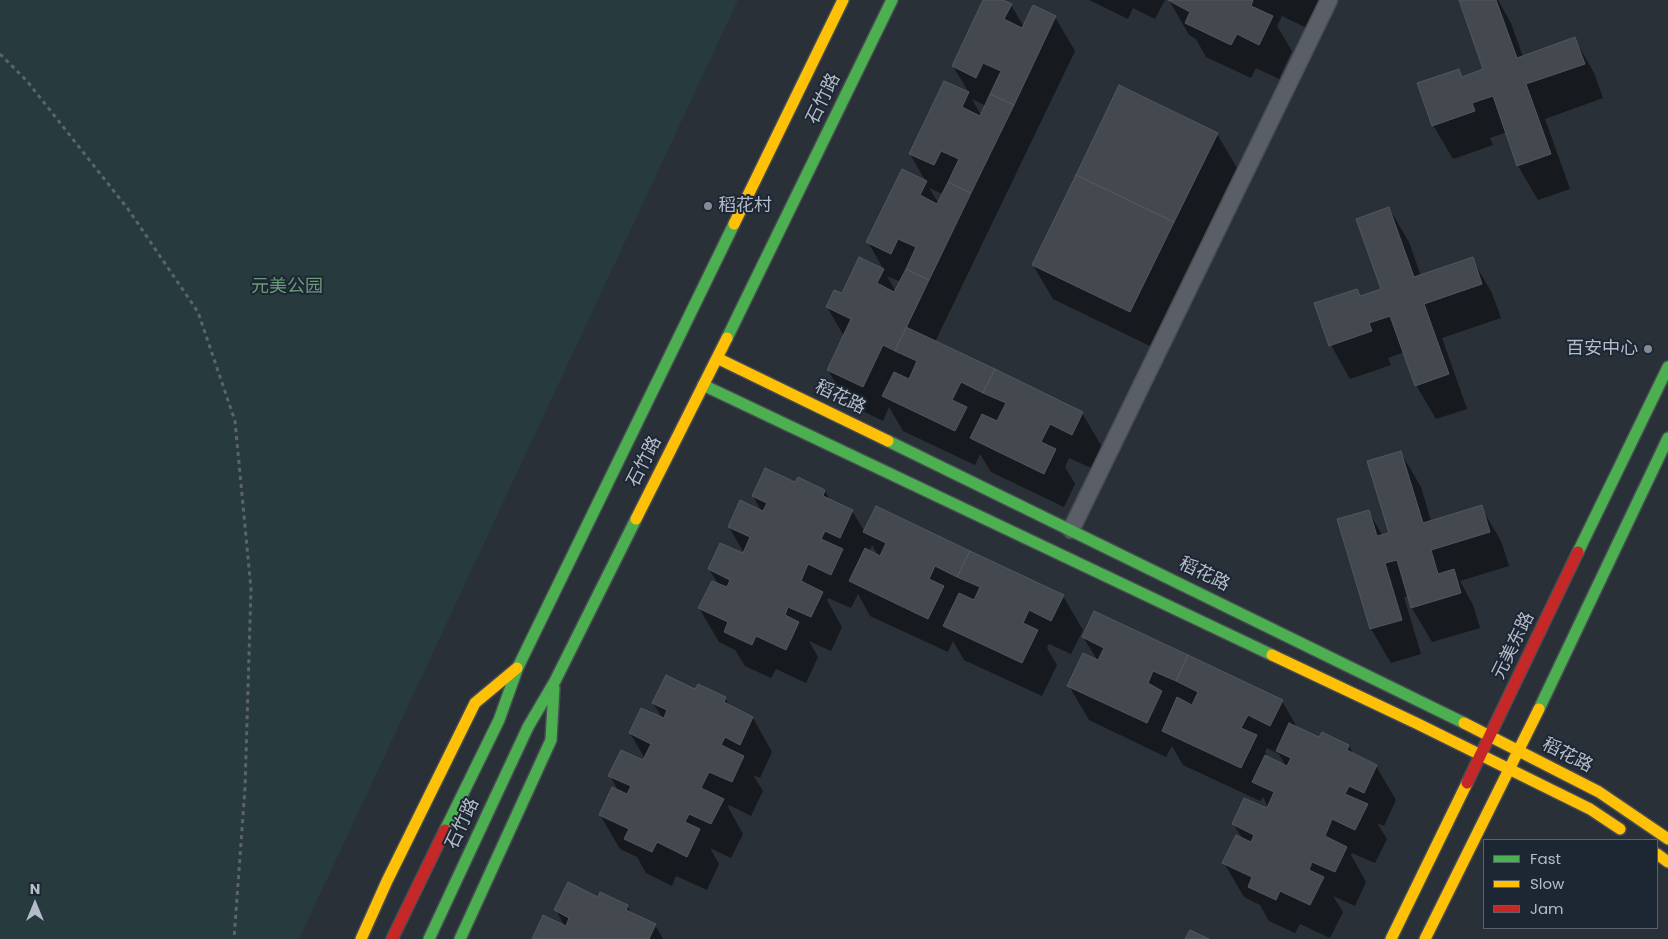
<!DOCTYPE html>
<meta charset="utf-8">
<style>
body{margin:0}
#map{position:relative;width:1668px;height:939px;overflow:hidden;background:#2a3038;font-family:Poppins,sans-serif}
canvas{display:block}
.legend{position:absolute;left:1483px;top:839px;width:175px;height:90px;box-sizing:border-box;background:#1d2633;border:1px solid #59626f;margin:0;padding:6px 9px;list-style:none;font-size:15px;color:#b4bcc9}
.legend li{display:flex;align-items:center;gap:10px;height:25px}
.legend b{width:25px;border:1px solid #59626f}
.north{position:absolute;left:10px;top:879px;width:50px;height:50px;-webkit-text-stroke:4px #1d2633;paint-order:stroke;rotate:0deg;font-size:14px;font-weight:700;line-height:20px;text-align:center;color:#b4bcc9}
.north::after{content:'';display:block;margin:auto;width:18px;height:22px;background:#b4bcc9;clip-path:polygon(50% 0,100% 100%,50% 72%,0 100%)}
</style>
<div id="map">
<canvas width="1668" height="939"></canvas>
<ul class="legend">
<li><b style="height:6px;background:#4caf50"></b>Fast</li>
<li><b style="height:6px;background:#ffc107"></b>Slow</li>
<li><b style="height:6px;background:#c62828"></b>Jam</li>
</ul>
<div class="north">N</div>
</div>
<script>
const g = document.querySelector('canvas').getContext('2d');
g.lineJoin = 'round';
function fill(path, color) {
  g.fillStyle = color;
  g.fill(path, 'evenodd');
}
function poly(rows) {
  const path = new Path2D();
  for (const r of rows) {
    path.moveTo(r[0], r[1]);
    for (let i = 2; i < r.length; i += 2) path.lineTo(r[i], r[i + 1]);
  }
  return path;
}
function trace(path, color, width, dash) {
  g.strokeStyle = color;
  g.lineWidth = width;
  g.lineCap = dash ? 'butt' : 'round';
  g.setLineDash(dash || []);
  g.stroke(path);
}
function label(font, color, halo, rows, align = 'center') {
  g.font = font + ' Poppins,"Noto Sans SC",sans-serif';
  g.lineWidth = 4;
  g.setLineDash([]);
  g.textBaseline = 'middle';
  g.strokeStyle = halo;
  g.fillStyle = color;
  for (const [text, x, y, turn = 0] of rows) {
    g.save();
    g.translate(x, y);
    g.rotate((+turn || 0) * Math.PI / 180);
    g.textAlign = isNaN(turn) ? turn : align;
    if (halo) g.strokeText(text, 0, 0);
    g.fillText(text, 0, 0);
    g.restore();
  }
}
fill(poly([
 [0,0,738,0,299,939,0,939]
]), '#273a3e');
fill(poly([
 [985,0,1000,0,1011,5,1024,27,1034,7,1055,17,1075,51,935,342,1082,413,1102,447,1091,468,1069,458,1065,467,1075,484,1064,507,991,472,980,454,975,465,903,431,889,407,883,421,848,404,828,370,844,336,827,307,842,295,860,258,884,270,868,242,926,182,910,154,945,82,969,93,953,66],
 [972,99,986,106,981,115],
 [929,188,943,194,939,204],
 [887,276,901,282,896,292],
 [1089,0,1165,0,1155,19,1133,8,1128,19],
 [1169,0,1319,0,1324,9,1313,31,1282,16,1277,26,1292,51,1279,79,1256,68,1251,78,1206,57,1196,39,1189,35],
 [1460,0,1498,0,1511,23,1523,57,1575,39,1594,73,1603,98,1545,119,1570,189,1538,200,1518,166,1507,132,1490,138,1493,145,1453,159,1433,125,1459,70,1463,78,1485,70],
 [1217,134,1237,168,1150,346,1053,299,1033,265],
 [1389,208,1409,242,1421,276,1472,259,1492,293,1501,318,1442,338,1467,409,1436,419,1416,385,1404,352,1388,358,1391,365,1350,379,1331,345,1360,297,1382,290],
 [1401,453,1421,487,1431,521,1481,507,1501,541,1509,566,1460,581,1473,605,1480,628,1432,642,1412,608,1409,596,1404,597,1421,654,1391,663,1371,629,1339,520,1368,511,1383,536,1390,534],
 [796,484,825,491,830,500,852,511,865,532,1063,596,1083,630,1071,654,1049,644,1047,648,1057,665,1042,696,964,660,953,641,948,652,870,616,858,594,851,608,828,598,827,600,842,627,831,651,809,641,818,657,806,683,776,669,771,678,745,666,735,650,719,642,699,608,719,585,709,569,743,555,744,553,729,527,762,512,753,496],
 [872,545,879,557,869,552],
 [1083,637,1282,701,1298,729,1320,739,1322,734,1349,746,1354,755,1376,766,1396,800,1384,826,1377,823,1387,839,1375,863,1352,853,1351,855,1366,882,1355,906,1333,896,1343,912,1330,938,1300,924,1295,933,1269,921,1260,905,1244,897,1224,863,1243,840,1233,823,1267,810,1268,807,1263,797,1260,801,1183,765,1172,746,1166,757,1089,720,1069,686,1098,661],
 [1267,748,1279,754,1286,767,1269,759,1265,752],
 [696,691,725,698,730,707,753,718,772,752,760,778,753,775,763,791,751,816,729,805,728,807,743,834,731,858,710,848,719,864,707,890,676,876,672,886,646,873,637,857,620,849,600,815,619,792,610,776,644,762,645,759,630,733,663,719,653,703],
 [598,898,627,906,632,915,655,925,663,939,533,939,565,927,556,910]
]), '#0007');
const building = poly([
 [983,0,1003,0,1012,4,1004,19,1022,28,1033,5,1056,16,1014,105,990,94,1001,71,983,63,976,78,952,66,983,0],
 [1168,0,1253,0,1251,6,1273,16,1259,45,1237,34,1231,45,1185,23,1190,12,1168,0],
 [1459,0,1496,0,1517,58,1575,37,1585,64,1526,84,1551,154,1517,166,1493,96,1472,103,1475,111,1432,126,1417,83,1459,69,1462,77,1483,69,1459,0],
 [944,81,969,92,962,107,980,116,990,94,1014,105,971,193,948,182,959,159,941,151,934,165,909,154,944,81],
 [1119,85,1218,133,1174,222,1076,175,1119,85],
 [902,169,927,181,920,195,937,204,948,182,971,193,929,280,906,269,916,247,898,239,891,254,866,242,902,169],
 [1076,175,1174,222,1130,312,1032,265,1076,175],
 [1389,207,1414,277,1473,257,1482,284,1424,304,1449,374,1415,386,1390,316,1369,323,1372,331,1329,346,1314,303,1357,289,1360,296,1381,289,1356,219,1389,207],
 [859,257,884,269,877,283,894,292,906,269,929,280,895,351,883,345,863,387,827,370,851,319,826,307,834,290,842,293,859,257],
 [906,327,995,369,983,393,961,382,952,400,967,407,955,431,882,396,894,372,909,379,917,361,895,351,906,327],
 [995,369,1083,412,1072,435,1050,424,1041,442,1056,449,1044,474,970,438,982,414,997,421,1006,403,983,393,995,369],
 [1401,451,1423,523,1482,505,1490,532,1431,550,1438,574,1454,569,1461,593,1411,608,1397,560,1385,563,1402,620,1370,629,1337,519,1369,510,1377,536,1389,533,1367,461,1401,451],
 [765,468,795,482,798,477,825,490,823,496,853,510,840,538,825,531,821,539,843,549,831,575,808,564,801,581,823,592,811,617,788,607,785,615,799,622,786,650,756,636,752,645,724,632,728,622,698,608,712,581,727,587,730,580,708,569,720,543,743,553,750,537,728,527,740,500,763,511,767,503,752,496,765,468],
 [876,506,970,551,957,577,935,566,929,579,944,586,928,619,849,581,865,548,880,556,886,543,863,532,876,506],
 [970,551,1064,595,1051,621,1029,610,1023,623,1038,630,1022,663,943,626,959,593,974,600,980,587,957,577,970,551],
 [1094,611,1188,655,1176,681,1153,671,1148,683,1162,691,1147,723,1067,686,1083,653,1098,660,1104,648,1082,637,1094,611],
 [1188,655,1283,700,1270,726,1248,715,1241,728,1257,735,1241,768,1162,731,1177,697,1192,705,1198,692,1176,681,1188,655],
 [666,675,695,689,698,684,726,697,724,702,753,717,740,745,725,737,721,745,744,756,732,782,709,772,701,788,724,799,711,824,689,814,685,822,700,829,687,857,657,842,652,852,624,839,629,829,599,815,612,787,627,794,631,786,608,776,621,750,643,760,651,744,629,733,641,708,664,718,667,710,652,703,666,675],
 [1289,723,1319,737,1322,732,1349,745,1347,750,1377,765,1364,793,1349,786,1345,794,1368,804,1355,830,1332,819,1325,836,1347,847,1335,872,1312,862,1309,870,1324,877,1310,905,1280,891,1276,900,1248,887,1252,877,1222,863,1236,835,1251,842,1254,835,1232,824,1244,798,1267,808,1274,792,1252,782,1265,755,1287,766,1291,758,1276,751,1289,723],
 [568,882,598,897,600,892,628,905,626,910,656,924,649,939,532,939,543,915,566,926,569,918,554,910,568,882],
 [1190,930,1209,939,1185,939,1190,930]
]);
fill(building, '#444950');
trace(building, '#52575f', 1);
const lane = poly([
 [1071,530,1329,0]
]);
const fast = poly([
 [727,338,892,0],
 [703,385,1272,655],
 [888,441,1464,723],
 [1578,552,1668,367],
 [1539,709,1668,438],
 [445,830,499,720,518,667,734,224],
 [429,939,528,727,555,681,636,519],
 [460,939,551,740,554,688]
]);
const slow = poly([
 [734,224,843,0],
 [717,358,888,441],
 [636,519,727,338],
 [1272,655,1418,724,1590,809,1620,829],
 [1464,723,1599,792,1668,839],
 [1657,854,1668,862],
 [361,939,387,881,475,703,517,668],
 [1391,939,1467,783],
 [1425,939,1539,709]
]);
const jam = poly([
 [1467,783,1578,552],
 [392,939,445,830]
]);
trace(lane, '#484c53', 19);
trace(fast, '#484c53', 14);
trace(slow, '#484c53', 14);
trace(jam, '#484c53', 14);
trace(poly([
 [0,54,27,81,128,209,198,312,235,421,251,589,245,788,234,939]
]), '#5d636a', 3, [4, 4]);
trace(lane, '#5a5e66', 16);
trace(fast, '#4caf50', 11);
trace(slow, '#ffc107', 11);
trace(jam, '#c62828', 11);
for (const [x, y, r, color] of [
 [708,206,5,"#848b96"],
 [1648,349,5,"#848b96"]
]) {
  const dot = new Path2D();
  dot.arc(x, y, r, 0, 2 * Math.PI);
  g.fillStyle = color;
  g.fill(dot);
  trace(dot, '#1d2633', 2);
}
label('18px', '#b4bcc9', '#1d2633', [
 ["石竹路",824,99,-64],
 ["稻花路",840,398,26],
 ["石竹路",645,462,-63],
 ["稻花路",1204,575,26],
 ["元美东路",1514,646,-64],
 ["稻花路",1567,756,27],
 ["石竹路",463,824,-65]
]);
label('18px', '#b4bcc9', '#1d2633', [
 ["稻花村",718,206],
 ["百安中心",1638,349,"right"]
], 'left');
label('18px', '#6b9a76', '#1d2633', [
 ["元美公园",287,287]
]);
</script>
